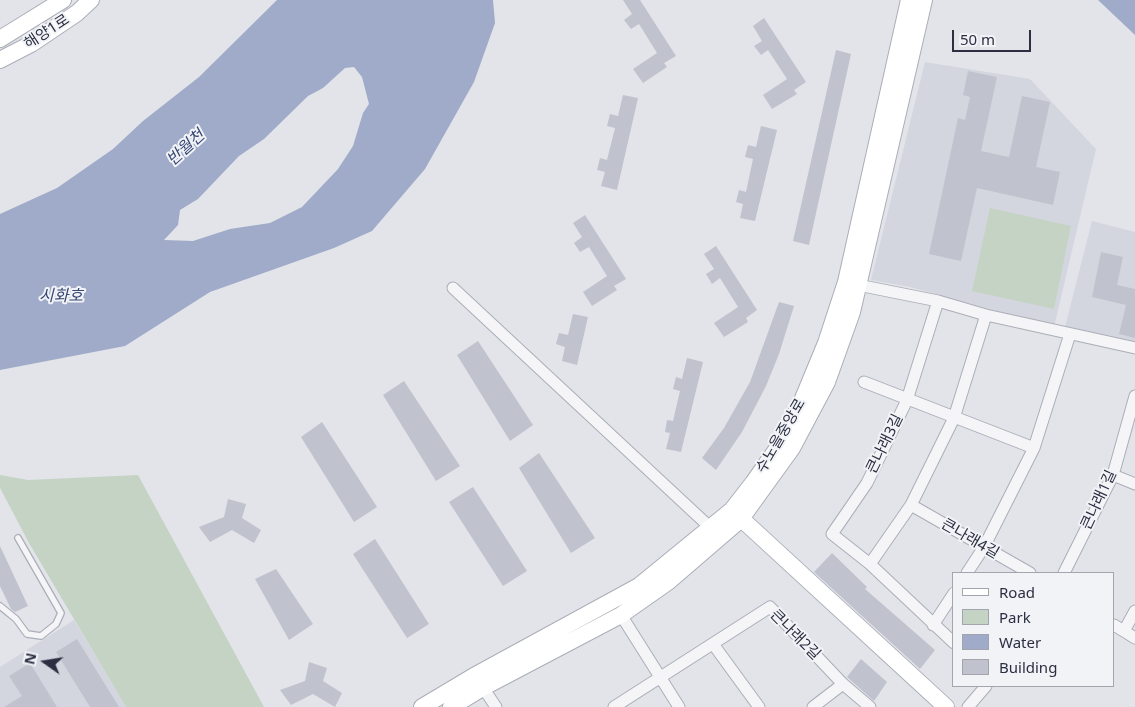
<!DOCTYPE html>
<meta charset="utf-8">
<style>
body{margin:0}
#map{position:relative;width:1135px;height:707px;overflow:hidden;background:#e2e4ea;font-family:"Noto Sans",sans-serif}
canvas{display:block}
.legend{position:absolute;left:952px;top:572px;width:162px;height:115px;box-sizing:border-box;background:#f2f3f7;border:1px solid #a2a5ae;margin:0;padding:6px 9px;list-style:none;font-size:15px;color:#2b2f41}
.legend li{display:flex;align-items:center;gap:10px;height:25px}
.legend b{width:25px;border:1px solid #a2a5ae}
.north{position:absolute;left:20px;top:637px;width:50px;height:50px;-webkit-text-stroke:4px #f2f3f7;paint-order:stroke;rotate:283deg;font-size:14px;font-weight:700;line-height:20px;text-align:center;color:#2b2f41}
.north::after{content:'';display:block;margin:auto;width:18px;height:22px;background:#2b2f41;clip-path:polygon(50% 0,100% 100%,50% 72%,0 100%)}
.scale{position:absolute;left:952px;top:30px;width:79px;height:22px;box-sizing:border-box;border:2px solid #2b2f41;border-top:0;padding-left:6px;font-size:15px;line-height:18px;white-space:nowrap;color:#2b2f41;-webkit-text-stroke:4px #f2f3f7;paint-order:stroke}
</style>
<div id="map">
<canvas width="1135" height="707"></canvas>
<ul class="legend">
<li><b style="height:6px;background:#fff"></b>Road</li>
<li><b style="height:14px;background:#c5d3c4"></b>Park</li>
<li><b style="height:14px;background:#9fabc8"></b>Water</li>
<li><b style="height:14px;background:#c0c2cd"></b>Building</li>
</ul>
<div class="north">N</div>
<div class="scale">50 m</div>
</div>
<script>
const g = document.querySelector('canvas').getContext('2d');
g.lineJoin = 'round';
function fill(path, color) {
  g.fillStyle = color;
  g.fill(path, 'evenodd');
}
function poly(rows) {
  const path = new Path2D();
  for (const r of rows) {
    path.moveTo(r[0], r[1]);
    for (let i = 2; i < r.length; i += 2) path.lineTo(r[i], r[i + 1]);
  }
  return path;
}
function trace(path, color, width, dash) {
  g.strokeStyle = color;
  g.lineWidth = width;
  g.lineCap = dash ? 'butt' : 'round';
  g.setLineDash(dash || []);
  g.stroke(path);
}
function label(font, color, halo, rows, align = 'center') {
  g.font = font + ' "Noto Sans","Noto Sans KR",sans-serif';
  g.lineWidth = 4;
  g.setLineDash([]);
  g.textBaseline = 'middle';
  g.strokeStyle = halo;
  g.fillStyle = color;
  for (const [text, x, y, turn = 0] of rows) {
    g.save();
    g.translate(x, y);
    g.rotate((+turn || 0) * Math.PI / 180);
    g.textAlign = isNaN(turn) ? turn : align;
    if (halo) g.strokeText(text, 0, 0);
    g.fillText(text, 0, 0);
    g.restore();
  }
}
fill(poly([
 [925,62,1030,79,1096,149,1054,327,910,287,871,280],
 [1092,221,1135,232,1135,343,1065,327],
 [74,620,126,707,0,707,0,667]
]), '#d4d6df');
fill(poly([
 [990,208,1071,226,1054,309,972,291],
 [0,475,28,480,138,475,264,707,126,707,29,543,0,488]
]), '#c5d3c4');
fill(poly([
 [277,0,493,0,495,23,474,82,425,169,372,231,334,248,210,292,125,346,0,370,0,214,57,188,113,149,143,121,199,77],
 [354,67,362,77,369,104,363,113,353,146,338,169,302,207,270,223,230,229,193,241,164,240,178,225,180,210,198,199,239,156,264,139,308,96,323,88,345,68],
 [1098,0,1135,0,1135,35]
]), '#9fabc8');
fill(poly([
 [623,0,640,0,676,56,664,63,667,67,643,83,633,69,657,53,639,24,631,29,624,20,632,14],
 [764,18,806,82,794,90,797,94,772,109,763,95,787,79,768,50,761,55,754,46,762,41,753,26],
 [836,50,851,54,809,245,793,241],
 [968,71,997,77,981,151,1009,157,1022,96,1050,102,1036,167,1060,172,1053,205,977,188,961,261,929,254,958,118,965,120,970,97,963,95],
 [623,95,638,98,617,190,601,186,605,172,597,170,600,158,607,160,615,128,607,126,610,114,618,116],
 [761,126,777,130,755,221,740,218,743,204,736,202,739,190,746,192,753,159,745,157,748,145,756,147],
 [585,215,626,279,614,286,617,290,592,306,583,292,607,276,589,247,580,252,574,243,582,237,573,223],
 [716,246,757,310,746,318,748,322,724,337,714,323,738,307,720,278,712,284,706,274,714,269,704,254],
 [1101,252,1123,257,1117,285,1135,289,1135,338,1119,334,1126,305,1092,297],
 [779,302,794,306,779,354,766,386,742,432,716,470,702,458,724,428,750,382],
 [573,314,588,317,577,365,562,361,565,347,556,344,559,333,568,335],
 [478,341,533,425,510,441,457,355],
 [687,358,703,362,681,452,666,449,670,433,665,432,667,420,673,421,680,391,673,389,676,377,682,379],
 [404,381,460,466,436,481,383,395],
 [322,422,377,507,354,522,301,437],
 [539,453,595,538,571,553,519,468],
 [473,487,527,571,503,586,449,502],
 [228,499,246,504,242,518,261,530,254,543,232,530,210,542,199,527,224,517],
 [375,539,429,624,407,638,353,554],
 [0,546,28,606,15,612,11,609,0,586],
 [832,553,867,587,865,589,935,650,920,669,814,572],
 [276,569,313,624,289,640,255,579],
 [77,639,119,707,90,707,56,652],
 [861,659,887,682,874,701,847,677],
 [309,662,327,668,323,681,342,693,335,707,313,694,291,705,280,690,305,681],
 [30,663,57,707,4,707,22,696,9,676]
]), '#c0c2cd');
const lane = poly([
 [0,606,16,619,27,634,41,636,56,624,61,613,18,538]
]);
const street = poly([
 [853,284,938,301,986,315,1135,348],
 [453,288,714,531],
 [938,301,907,400,867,483,832,534,870,564,954,643],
 [864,382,1034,448],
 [1113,475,1135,484],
 [911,505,1030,573],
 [870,564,911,505,954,418,986,315],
 [967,573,984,547,1034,448,1070,334],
 [1064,573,1113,475,1135,396],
 [621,615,679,707],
 [933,625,954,593],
 [1114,625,1135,638],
 [1124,631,1135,611],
 [713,644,759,707],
 [480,683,496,707],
 [614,707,770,607,843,684,870,707],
 [813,707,843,684],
 [968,707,986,686]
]);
const secondary = poly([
 [0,39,63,0],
 [0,60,31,44,77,13,91,0],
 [734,512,946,707],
 [422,707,474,676,639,586,732,510,753,483,779,446,802,401,826,343,846,282,909,0],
 [451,707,484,687,621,615,668,582,740,520,792,448,827,382,852,312,924,0]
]);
trace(lane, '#abaeb7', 8);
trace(street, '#abaeb7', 13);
trace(secondary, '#abaeb7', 18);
trace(lane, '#f5f5f8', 5.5);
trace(street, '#f5f5f8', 11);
trace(secondary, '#fff', 16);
label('15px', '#2b2f41', '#f2f3f7', [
 ["해양1로",47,32,-33],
 ["수노을중앙로",781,436,-60],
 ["큰나래3길",885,444,-64],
 ["큰나래1길",1099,500,-65],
 ["큰나래4길",970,539,30],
 ["큰나래2길",795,635,45]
]);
label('italic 16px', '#364774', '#f2f3f7', [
 ["반월천",186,148,-42],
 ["시화호",61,296]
]);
</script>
